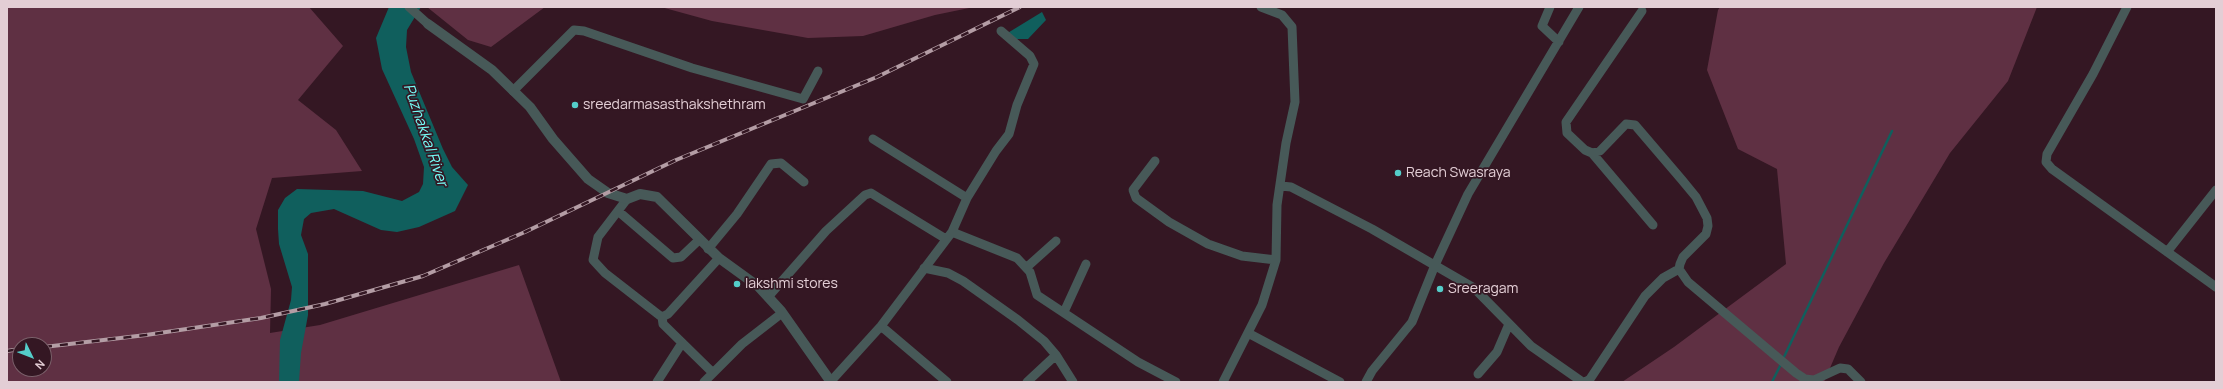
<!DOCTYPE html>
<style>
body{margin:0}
#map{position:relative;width:2223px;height:389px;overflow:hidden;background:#341723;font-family:Manrope,sans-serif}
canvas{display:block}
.frame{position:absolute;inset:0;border:8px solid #e3ced5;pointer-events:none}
.north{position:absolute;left:12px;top:337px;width:40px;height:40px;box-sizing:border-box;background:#341723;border:1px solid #7a606a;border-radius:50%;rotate:133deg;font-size:11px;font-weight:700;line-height:16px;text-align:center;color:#e3ced5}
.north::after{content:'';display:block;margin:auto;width:14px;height:18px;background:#54cdc9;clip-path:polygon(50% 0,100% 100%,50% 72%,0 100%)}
</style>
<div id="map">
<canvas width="2223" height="389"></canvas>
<div class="frame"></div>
<div class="north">N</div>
</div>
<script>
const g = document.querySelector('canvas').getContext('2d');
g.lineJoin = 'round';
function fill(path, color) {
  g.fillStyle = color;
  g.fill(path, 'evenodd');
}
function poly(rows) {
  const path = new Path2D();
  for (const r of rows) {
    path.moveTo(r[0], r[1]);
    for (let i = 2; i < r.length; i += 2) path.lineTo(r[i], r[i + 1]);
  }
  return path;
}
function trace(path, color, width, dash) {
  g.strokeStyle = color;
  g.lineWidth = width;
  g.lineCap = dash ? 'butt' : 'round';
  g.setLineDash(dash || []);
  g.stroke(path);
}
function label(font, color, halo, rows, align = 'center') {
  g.font = font + ' Manrope,sans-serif';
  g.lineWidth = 3.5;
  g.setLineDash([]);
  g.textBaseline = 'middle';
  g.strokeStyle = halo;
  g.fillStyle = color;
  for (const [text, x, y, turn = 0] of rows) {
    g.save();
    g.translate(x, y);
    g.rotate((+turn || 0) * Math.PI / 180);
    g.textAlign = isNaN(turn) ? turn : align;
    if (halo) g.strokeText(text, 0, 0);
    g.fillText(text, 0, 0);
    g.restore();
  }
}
fill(poly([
 [7,7,309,7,343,46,298,100,336,130,362,171,272,178,256,229,271,289,270,333,320,325,519,265,561,382,7,382],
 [20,345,44,345,44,369,20,369],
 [427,7,545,7,491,47,468,40],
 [661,7,974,7,935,15,863,36,808,38,712,21],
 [1720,7,2037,7,2008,81,1950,153,1884,263,1839,347,1824,382,1622,382,1674,347,1786,264,1777,169,1738,149,1707,70,1718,10]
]), '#5f3043');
fill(poly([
 [389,7,421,7,407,30,406,47,411,72,443,149,452,167,468,185,455,211,419,227,397,232,381,230,334,209,311,213,304,219,301,235,308,254,308,315,301,353,299,382,279,382,280,340,291,300,292,287,279,244,278,229,278,210,285,198,297,189,363,191,402,201,419,192,423,184,424,167,414,139,382,69,376,38],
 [1042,12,1046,20,1028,39,1011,39,1006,34]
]), '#105f5d');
trace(poly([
 [1783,359,1892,131],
 [1772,382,1781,364]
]), '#105f5d', 2.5);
trace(poly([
 [409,7,428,24],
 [1550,7,1542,26,1559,42],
 [2127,7,2093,74,2047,154,2046,162,2052,169,2216,287],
 [1642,11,1566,122,1567,133,1585,150,1592,153,1600,151,1626,124,1635,125,1682,180,1696,197,1707,218,1708,226,1706,234,1683,257,1680,264,1679,269,1688,282,1796,373,1805,379,1814,380,1840,368,1848,369,1861,382],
 [513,91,574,30,584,31,692,68,803,99,818,71],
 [873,139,967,198],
 [1592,153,1653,225],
 [1155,161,1133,190,1136,198,1169,222,1208,244,1242,256,1276,260],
 [1281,186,1291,187,1372,229,1474,288,1531,346,1581,381,1585,382,1590,379,1645,296,1663,278,1679,269],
 [627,199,598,237,593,260,605,273,659,315,662,317,668,314,719,258],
 [618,211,673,258,681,257,700,239],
 [952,232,1017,258,1030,272,1037,295,1138,362,1176,382],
 [708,249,737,214,771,164,781,163,804,182],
 [2167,252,2216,190],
 [1027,267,1056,241],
 [924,268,948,273,963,281,1018,320,1044,341,1056,355,1073,382],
 [768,297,826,231,865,195,871,193,879,198,946,239],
 [1064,312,1086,264],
 [662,317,663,324,713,373],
 [881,326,947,382],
 [1248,333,1340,382],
 [1478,374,1497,352,1509,324],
 [832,380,881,326,952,232,967,198,996,151,1009,134,1017,105,1034,64,1030,56,1001,31],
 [657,382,682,343],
 [704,382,742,344,782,313],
 [1027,382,1056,355],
 [1223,382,1262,305,1276,260,1277,205,1286,143,1295,102,1292,27,1282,15,1261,7],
 [1366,382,1372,371,1412,322,1435,265,1468,194,1579,7]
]), '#475958', 9);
trace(poly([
 [428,24,492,70,530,107,553,139,588,179,608,193,627,199,640,194,657,197,719,258,759,287,781,311,831,382]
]), '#475958', 10);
const rail = poly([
 [44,347,146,335,261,318,325,304,423,276,525,232,676,160,877,77,1020,7],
 [7,351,20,349]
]);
trace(rail, '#b49da5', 4);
trace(rail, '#341723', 2.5, [8]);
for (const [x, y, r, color] of [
 [575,105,4,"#54cdc9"],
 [1398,173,4,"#54cdc9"],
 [737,284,4,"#54cdc9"],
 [1440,289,4,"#54cdc9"]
]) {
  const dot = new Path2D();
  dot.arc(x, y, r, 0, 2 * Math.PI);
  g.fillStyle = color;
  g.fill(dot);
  trace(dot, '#341723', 1.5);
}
label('14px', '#e3ced5', '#341723', [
 ["sreedarmasasthakshethram",583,105],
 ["Reach Swasraya",1406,173],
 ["lakshmi stores",745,284],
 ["Sreeragam",1448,289]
], 'left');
label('italic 15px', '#75fdf7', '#341723', [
 ["Puzhakkal River",425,135,71]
]);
</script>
